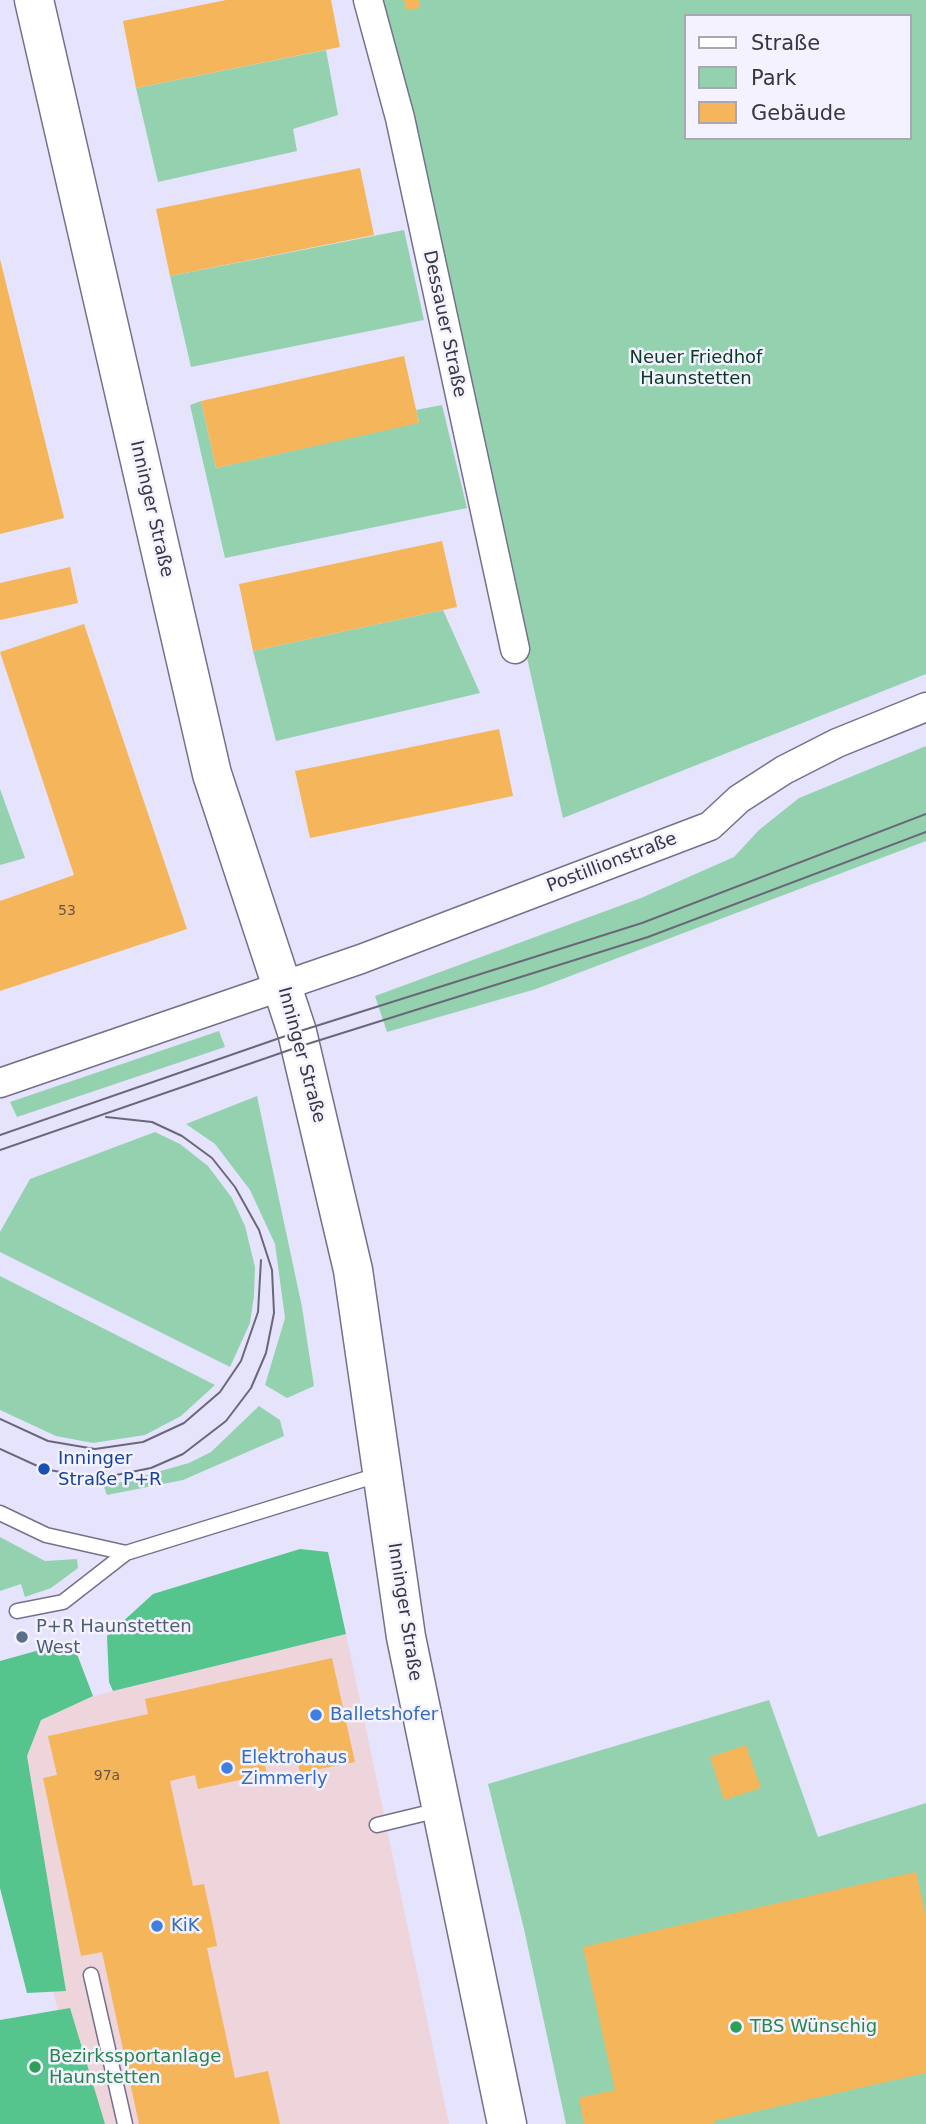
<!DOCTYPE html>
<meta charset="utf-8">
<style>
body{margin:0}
#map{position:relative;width:926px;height:2124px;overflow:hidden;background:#e6e3fc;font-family:"DejaVu Sans",sans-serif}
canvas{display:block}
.legend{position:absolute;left:684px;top:14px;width:228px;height:126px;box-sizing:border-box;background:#f3f2fe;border:2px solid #a8a7b3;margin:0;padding:9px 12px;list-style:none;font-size:21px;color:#383642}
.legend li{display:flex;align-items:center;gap:14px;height:35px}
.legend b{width:35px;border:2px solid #a8a7b3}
</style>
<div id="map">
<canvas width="926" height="2124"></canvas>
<ul class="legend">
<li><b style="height:9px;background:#fff"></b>Straße</li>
<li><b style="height:19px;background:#94d2af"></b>Park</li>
<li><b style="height:19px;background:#f5b55b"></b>Gebäude</li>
</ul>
</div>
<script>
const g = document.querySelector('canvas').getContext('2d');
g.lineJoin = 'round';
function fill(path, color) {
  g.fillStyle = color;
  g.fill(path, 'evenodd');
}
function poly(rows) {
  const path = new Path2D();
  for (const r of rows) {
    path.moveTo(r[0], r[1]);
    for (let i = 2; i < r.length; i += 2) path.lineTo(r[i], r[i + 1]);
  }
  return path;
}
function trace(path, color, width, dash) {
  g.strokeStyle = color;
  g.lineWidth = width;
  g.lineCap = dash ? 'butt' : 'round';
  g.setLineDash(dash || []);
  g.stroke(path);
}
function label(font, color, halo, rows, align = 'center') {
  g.font = font + ' "DejaVu Sans",sans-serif';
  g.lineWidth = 5;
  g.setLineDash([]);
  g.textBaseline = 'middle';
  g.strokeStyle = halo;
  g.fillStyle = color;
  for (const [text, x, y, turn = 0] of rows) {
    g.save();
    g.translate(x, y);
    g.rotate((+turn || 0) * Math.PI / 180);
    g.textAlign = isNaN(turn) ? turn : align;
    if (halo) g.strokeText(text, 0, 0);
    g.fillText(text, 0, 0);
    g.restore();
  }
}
fill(poly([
 [346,1634,449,2124,85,2124,0,1769,0,1719]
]), '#eed5dc');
fill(poly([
 [379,0,926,0,926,674,563,818],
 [686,16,910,16,910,138,686,138],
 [326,50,338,115,293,129,297,151,158,182,136,88],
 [404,230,424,320,191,367,170,276],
 [201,401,216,468,419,422,416,410,442,405,467,508,225,558,190,405],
 [443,610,480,693,276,741,253,651],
 [926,746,926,841,536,989,387,1032,375,996,641,898,734,857,759,830,799,798],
 [0,789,25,858,0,865],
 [219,1031,225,1047,17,1117,10,1102],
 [257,1096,302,1307,314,1386,287,1398,265,1385,285,1318,275,1244,250,1190,215,1144,186,1124],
 [155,1132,180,1144,208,1166,232,1198,245,1226,255,1267,254,1296,250,1323,230,1367,0,1252,0,1232,30,1179],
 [0,1276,215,1385,181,1416,145,1435,93,1443,56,1436,0,1410],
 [259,1406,280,1420,284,1436,183,1480,107,1495,104,1487,189,1463,211,1452],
 [0,1537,45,1561,77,1559,78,1568,51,1588,25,1597,21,1584,0,1591],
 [769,1700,818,1837,926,1803,926,2124,566,2124,524,1929,488,1784]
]), '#94d2af');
fill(poly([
 [300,1549,328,1552,346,1634,113,1691,109,1682,107,1636,153,1594],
 [72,1641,93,1696,41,1720,27,1756,66,1991,27,1993,0,1888,0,1661],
 [70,2008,105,2124,0,2124,0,2020]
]), '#56c48d');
fill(poly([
 [226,0,331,0,340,47,136,88,123,21],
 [404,0,419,0,420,8,406,10],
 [360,168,374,235,170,276,156,209],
 [0,259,64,518,0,534],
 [404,356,419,423,216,468,201,401],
 [442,541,457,607,253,651,239,584],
 [70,567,78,603,0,620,0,583],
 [84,624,187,929,0,991,0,901,74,875,0,652],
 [499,729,513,796,310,838,295,771],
 [332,1658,355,1762,300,1773,296,1754,264,1761,267,1774,198,1789,195,1775,170,1781,193,1886,204,1884,214,1930,217,1946,207,1948,235,2078,268,2071,280,2124,139,2124,102,1952,81,1956,43,1778,57,1775,48,1736,148,1714,145,1699],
 [746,1745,761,1788,724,1800,710,1757],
 [916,1872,926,1916,926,2073,714,2121,715,2124,584,2124,579,2098,615,2090,583,1947]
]), '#f5b55b');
const service = poly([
 [0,1513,46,1535,126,1553],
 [17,1611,63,1602,126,1553,381,1474],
 [377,1825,439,1810],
 [91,1975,125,2124]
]);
const minor = poly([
 [368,0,400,118,515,649],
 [0,1083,361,959,710,826,739,799,784,770,837,743,926,707]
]);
const secondary = poly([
 [34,0,212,774,297,1032,353,1270,406,1637,507,2124]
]);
trace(service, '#75708c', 17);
trace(minor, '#75708c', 31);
trace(secondary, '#75708c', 41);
trace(service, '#fff', 14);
trace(minor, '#fff', 28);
trace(secondary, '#fff', 38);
trace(poly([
 [0,1135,297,1032,642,923,926,814],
 [0,1150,301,1046,648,937,926,832],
 [0,1419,48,1441,95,1449,143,1442,184,1423,220,1392,241,1361,258,1312,261,1260],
 [0,1449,44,1469,77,1475,116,1475,151,1468,183,1454,226,1421,251,1388,266,1353,274,1313,272,1270,259,1230,235,1187,212,1158,182,1136,152,1122,106,1117]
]), '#6a6878', 2);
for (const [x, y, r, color] of [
 [44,1469,7,"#1a4fb4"],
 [22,1637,7,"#5c6f8a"],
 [316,1715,7,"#3f7fe0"],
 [227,1768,7,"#3f7fe0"],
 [157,1926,7,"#3f7fe0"],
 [736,2027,7,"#2e9e5b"],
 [35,2067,7,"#2e9e5b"]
]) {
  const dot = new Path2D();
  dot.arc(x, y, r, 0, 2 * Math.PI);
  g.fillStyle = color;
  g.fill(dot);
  trace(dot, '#f3f2fe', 2.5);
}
label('14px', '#675648', null, [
 ["53",67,911],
 ["97a",107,1776]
]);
label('18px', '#383642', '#f3f2fe', [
 ["Dessauer Straße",444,324,78],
 ["Inninger Straße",151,509,77],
 ["Postillionstraße",612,863,-21],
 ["Inninger Straße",301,1055,75],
 ["Inninger Straße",404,1612,81]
]);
label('18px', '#093a24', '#f3f2fe', [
 ["Neuer Friedhof",696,358],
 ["Haunstetten",696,379]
]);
label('18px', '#164399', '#f3f2fe', [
 ["Inninger",58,1459],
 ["Straße P+R",58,1480]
], 'left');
label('18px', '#4e5e75', '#f3f2fe', [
 ["P+R Haunstetten",36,1627],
 ["West",36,1648]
], 'left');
label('18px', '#366cbe', '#f3f2fe', [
 ["Balletshofer",330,1715],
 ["Elektrohaus",241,1758],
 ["Zimmerly",241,1779],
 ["KiK",171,1926]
], 'left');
label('18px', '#27864d', '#f3f2fe', [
 ["TBS Wünschig",750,2027],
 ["Bezirkssportanlage",49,2057],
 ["Haunstetten",49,2078]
], 'left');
</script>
